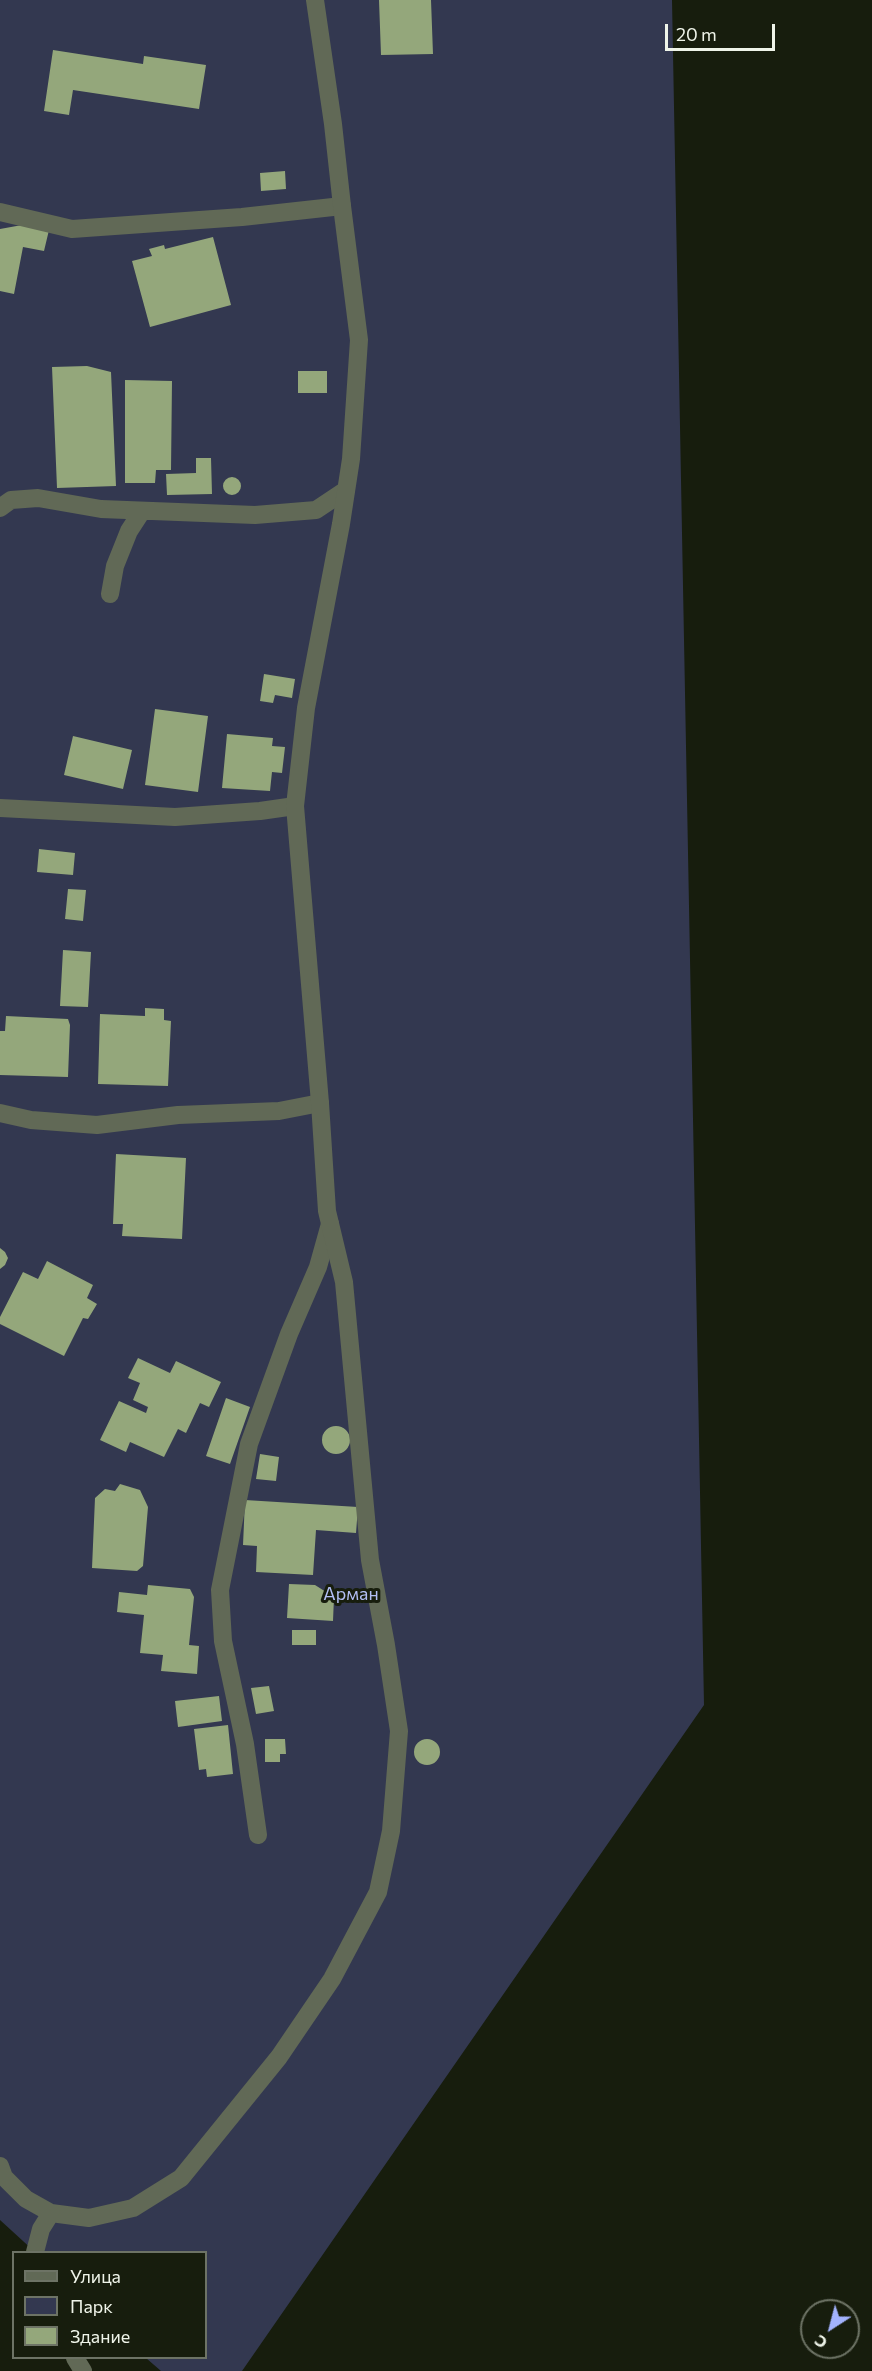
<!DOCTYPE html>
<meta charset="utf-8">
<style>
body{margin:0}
#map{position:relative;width:872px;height:2371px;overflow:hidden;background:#171d0d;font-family:Commissioner,sans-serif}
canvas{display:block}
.legend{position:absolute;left:12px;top:2251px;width:195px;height:108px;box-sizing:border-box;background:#171d0d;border:2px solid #6d7365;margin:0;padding:8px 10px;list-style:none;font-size:18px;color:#eff4e9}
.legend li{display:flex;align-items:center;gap:12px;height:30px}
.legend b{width:30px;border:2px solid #6d7365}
.north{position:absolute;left:800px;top:2299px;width:60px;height:60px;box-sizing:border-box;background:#171d0d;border:2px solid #6d7365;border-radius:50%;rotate:216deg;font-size:16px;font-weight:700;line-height:24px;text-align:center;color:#eff4e9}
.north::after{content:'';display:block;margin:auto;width:21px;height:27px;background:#a2b2fd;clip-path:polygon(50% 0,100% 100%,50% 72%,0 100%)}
.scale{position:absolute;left:665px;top:24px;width:110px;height:27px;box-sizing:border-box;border:3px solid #eff4e9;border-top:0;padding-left:8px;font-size:18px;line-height:21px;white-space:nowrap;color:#eff4e9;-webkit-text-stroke:4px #171d0d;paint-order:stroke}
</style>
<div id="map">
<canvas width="872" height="2371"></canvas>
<ul class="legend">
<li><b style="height:8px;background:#616956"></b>Улица</li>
<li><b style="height:16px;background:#333850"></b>Парк</li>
<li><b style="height:16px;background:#94a77b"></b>Здание</li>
</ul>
<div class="north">С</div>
<div class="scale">20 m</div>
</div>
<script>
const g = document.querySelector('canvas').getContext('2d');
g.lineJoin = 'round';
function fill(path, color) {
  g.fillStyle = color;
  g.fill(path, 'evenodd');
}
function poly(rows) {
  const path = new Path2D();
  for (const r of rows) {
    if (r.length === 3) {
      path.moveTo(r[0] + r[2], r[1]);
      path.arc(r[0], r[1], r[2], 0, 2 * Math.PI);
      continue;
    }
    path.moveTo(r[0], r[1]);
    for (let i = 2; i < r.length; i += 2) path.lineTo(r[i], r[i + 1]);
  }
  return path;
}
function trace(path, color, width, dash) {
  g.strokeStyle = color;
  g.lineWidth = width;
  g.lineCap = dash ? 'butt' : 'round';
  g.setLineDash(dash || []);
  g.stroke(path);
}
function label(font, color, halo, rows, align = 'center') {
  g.font = font + ' Commissioner,sans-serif';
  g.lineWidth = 6;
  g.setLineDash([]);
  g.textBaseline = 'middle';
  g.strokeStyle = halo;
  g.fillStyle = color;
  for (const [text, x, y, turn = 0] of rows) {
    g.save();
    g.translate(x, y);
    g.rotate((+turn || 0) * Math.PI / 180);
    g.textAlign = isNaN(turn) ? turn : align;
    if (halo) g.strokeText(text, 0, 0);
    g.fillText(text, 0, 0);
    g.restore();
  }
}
fill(poly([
 [0,0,672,0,704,1705,242,2371,161,2371,146,2358,206,2358,206,2252,35,2252,0,2220]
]), '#333850');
fill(poly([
 [379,0,431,0,433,54,381,55],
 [53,50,143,64,144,56,206,65,199,109,73,90,69,115,44,111],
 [285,171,286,189,261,191,260,173],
 [22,225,49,230,44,251,23,247,14,294,0,291,0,229],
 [213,237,231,305,150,327,132,261,152,256,149,249,164,245,165,249],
 [87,366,111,372,116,486,57,488,52,367],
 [298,371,327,371,327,393,298,393],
 [125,380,172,381,171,470,156,470,155,483,125,483],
 [196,458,211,458,212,494,167,495,166,474,196,473],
 [232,486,9],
 [264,674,295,679,292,698,275,695,273,703,260,701],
 [155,709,208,716,198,792,145,785],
 [227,734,273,738,272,746,285,747,282,773,272,772,270,791,222,788],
 [73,736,132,750,123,789,64,775],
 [39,849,75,853,73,875,37,872],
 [68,889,86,890,83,921,65,919],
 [63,950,91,952,88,1007,60,1006],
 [145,1008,164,1009,164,1020,171,1021,168,1086,98,1084,100,1014,145,1016],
 [6,1016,68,1019,70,1025,68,1077,0,1075,0,1031,5,1031],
 [116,1154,186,1158,182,1239,122,1236,123,1224,113,1224],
 [0,1248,5,1252,8,1258,5,1265,0,1269],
 [47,1261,93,1285,87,1298,97,1304,88,1319,83,1318,64,1356,0,1324,0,1317,23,1272,38,1279],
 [138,1358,170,1373,176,1361,221,1382,209,1407,200,1403,186,1433,178,1429,164,1457,130,1442,126,1452,100,1440,119,1401,146,1413,148,1407,133,1400,140,1383,128,1378],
 [226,1398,250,1407,230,1464,206,1456],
 [336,1440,14],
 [260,1454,279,1457,276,1481,256,1479],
 [120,1484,140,1490,148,1507,143,1566,137,1571,92,1568,95,1498,105,1489,115,1491],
 [245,1500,358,1507,356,1533,316,1530,313,1575,256,1572,257,1546,243,1545],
 [289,1584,315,1585,334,1597,333,1621,287,1618],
 [148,1585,190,1589,194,1597,189,1645,199,1646,197,1674,161,1671,163,1655,140,1653,144,1615,117,1612,119,1592,147,1595],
 [292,1630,316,1630,316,1645,292,1645],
 [269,1686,274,1711,256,1714,251,1688],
 [219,1696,222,1721,178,1727,175,1701],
 [228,1725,233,1774,207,1777,206,1769,199,1770,194,1729],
 [265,1739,285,1739,286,1754,280,1754,280,1762,265,1762],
 [427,1752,13]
]), '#94a77b');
trace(poly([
 [0,212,72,229,242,217,342,206],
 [0,508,11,500,38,498,101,509,255,515,316,510,346,490],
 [110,594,115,566,129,531,142,511],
 [0,808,175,817,260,811,295,806],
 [0,1113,31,1120,97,1125,178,1115,279,1111,320,1103],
 [258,1835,245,1744,223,1641,220,1590,249,1444,289,1334,318,1267,330,1224]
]), '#616956', 18);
trace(poly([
 [0,2166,4,2177,26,2199,51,2213,89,2218,133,2208,181,2178,279,2057,332,1979,378,1892,391,1831,399,1731,386,1645,370,1560,344,1282,327,1211,320,1103,295,806,306,708,341,524,351,459,359,340,342,206,333,124,315,0],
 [35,2252,41,2229,51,2213],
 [75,2358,83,2371]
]), '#616956', 18);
label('18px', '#b2bef3', '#171d0d', [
 ["Арман",351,1594]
]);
</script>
